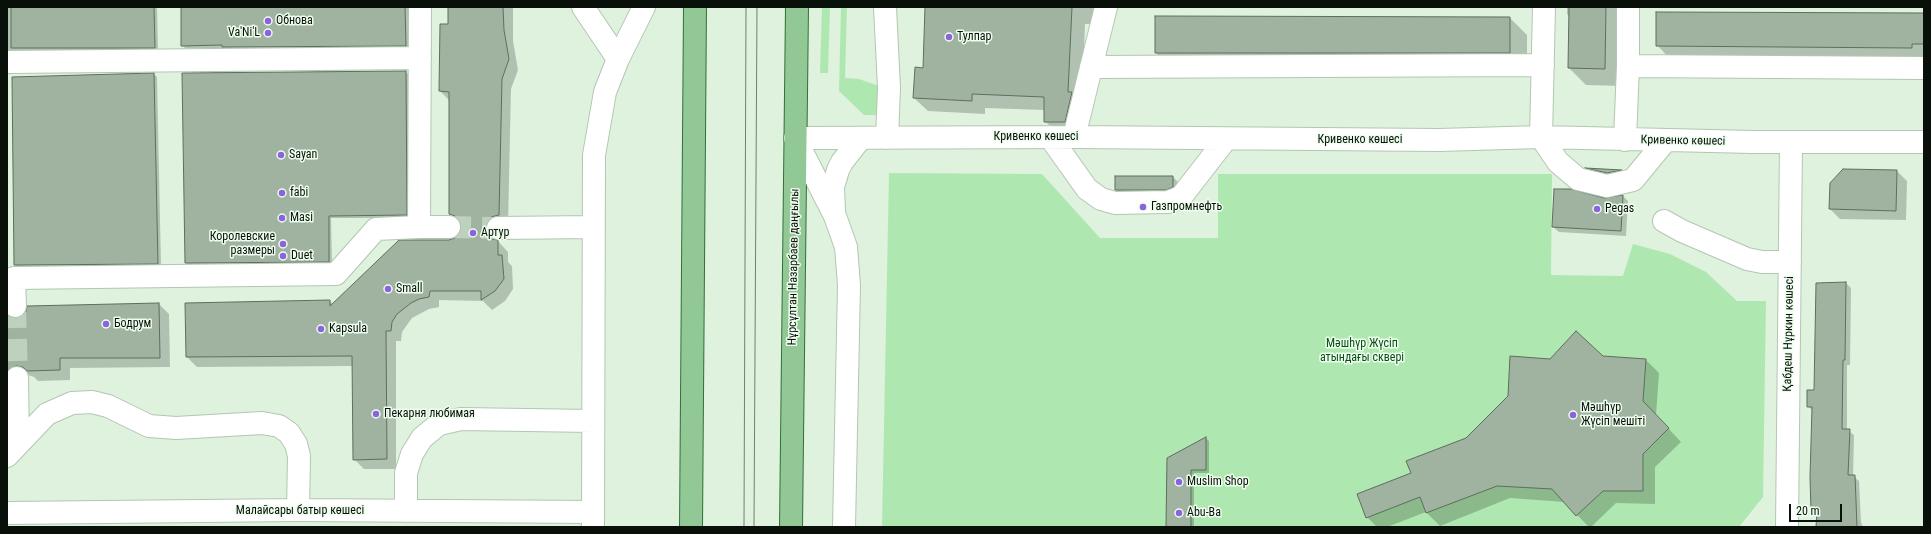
<!DOCTYPE html>
<meta charset="utf-8">
<style>
body{margin:0}
#map{position:relative;width:1931px;height:534px;overflow:hidden;background:#def2de;font-family:"Roboto Condensed",sans-serif}
canvas{display:block}
.frame{position:absolute;inset:0;border:8px solid #091009;pointer-events:none}
.scale{position:absolute;left:1789px;top:504px;width:53px;height:18px;box-sizing:border-box;border:2px solid #091009;border-top:0;padding-left:5px;font-size:12px;line-height:14px;white-space:nowrap;color:#091009;-webkit-text-stroke:3px #eefeee;paint-order:stroke}
</style>
<div id="map">
<canvas width="1931" height="534"></canvas>
<div class="frame"></div>
<div class="scale">20 m</div>
</div>
<script>
const g = document.querySelector('canvas').getContext('2d');
g.lineJoin = 'round';
function fill(path, color) {
  g.fillStyle = color;
  g.fill(path, 'evenodd');
}
function poly(rows) {
  const path = new Path2D();
  for (const r of rows) {
    path.moveTo(r[0], r[1]);
    for (let i = 2; i < r.length; i += 2) path.lineTo(r[i], r[i + 1]);
  }
  return path;
}
function trace(path, color, width, dash) {
  g.strokeStyle = color;
  g.lineWidth = width;
  g.lineCap = dash ? 'butt' : 'round';
  g.setLineDash(dash || []);
  g.stroke(path);
}
function label(font, color, halo, rows, align = 'center') {
  g.font = font + ' "Roboto Condensed",sans-serif';
  g.lineWidth = 3;
  g.setLineDash([]);
  g.textBaseline = 'middle';
  g.strokeStyle = halo;
  g.fillStyle = color;
  for (const [text, x, y, turn = 0] of rows) {
    g.save();
    g.translate(x, y);
    g.rotate((+turn || 0) * Math.PI / 180);
    g.textAlign = isNaN(turn) ? turn : align;
    if (halo) g.strokeText(text, 0, 0);
    g.fillText(text, 0, 0);
    g.restore();
  }
}
fill(poly([
 [822,7,830,7,828,73,820,73],
 [841,7,847,7,845,78,859,79,879,86,882,115,864,115,839,91],
 [889,173,1042,174,1100,238,1218,238,1218,174,1552,174,1551,275,1623,276,1633,244,1670,254,1706,272,1737,301,1766,301,1763,497,1739,527,882,527]
]), '#aee8b0');
fill(poly([
 [7,7,157,7,158,50,7,52],
 [182,7,408,7,409,48,226,50,224,48,185,48,182,45],
 [449,7,513,7,513,41,518,70,511,89,508,225,497,232,495,238,508,252,508,262,512,266,513,289,505,301,492,310,483,301,439,300,439,307,429,309,412,318,402,332,401,341,396,341,396,469,364,469,354,459,353,366,197,367,187,357,186,304,330,301,333,304,449,240,455,239,460,234,462,225,450,214,450,101,440,91,449,26],
 [926,7,1094,7,1093,24,1085,24,1082,102,1086,106,1059,135,1045,121,1045,110,985,108,985,114,928,111,914,98,924,69],
 [1567,7,1624,7,1622,86,1586,85,1569,68,1570,18,1567,14],
 [1924,14,1924,65,1674,63,1657,45],
 [1510,18,1527,35,1527,69,1173,70,1156,53],
 [406,72,409,75,409,218,331,218,332,264,189,266,186,263],
 [154,74,157,77,161,266,19,268,15,265,13,78],
 [1587,169,1621,171,1623,173,1611,176],
 [1897,171,1907,181,1906,220,1840,219,1830,209],
 [1173,177,1185,189,1129,203,1116,190],
 [1623,196,1628,201,1626,236,1559,232,1553,227,1604,199],
 [1846,283,1851,288,1850,365,1847,365,1847,430,1854,435,1853,476,1859,481,1861,522,1863,527,1817,527,1817,517,1812,512,1813,411,1808,406,1815,391],
 [159,304,169,314,170,367,70,368,70,380,38,381,34,377,28,375,21,377,7,409,7,312,13,319],
 [1602,357,1646,360,1659,373,1656,415,1681,442,1655,467,1655,504,1616,503,1591,527,1589,527,1564,502,1510,498,1440,526,1426,512,1387,527,1377,527,1367,517,1413,474,1467,439,1550,360],
 [1206,438,1209,441,1209,473,1194,473,1194,527,1167,527,1168,458]
]), '#0003');
const building = poly([
 [11,7,154,7,155,48,11,48,11,7],
 [181,7,405,7,406,46,222,47,222,45,181,46,181,7],
 [448,7,503,7,504,30,509,59,502,79,499,215,491,217,487,222,486,228,487,235,492,239,498,240,498,255,502,255,504,279,495,291,481,300,481,291,430,291,429,297,419,299,411,303,397,314,392,322,391,331,386,331,387,459,353,460,352,356,186,357,185,303,330,300,330,306,399,240,449,240,455,238,460,234,461,227,460,221,455,216,449,214,449,92,439,91,440,24,448,24,448,7],
 [925,7,1072,7,1068,92,1072,92,1065,122,1044,122,1044,97,972,94,972,101,913,98,915,67,923,68,925,7],
 [1569,7,1606,7,1605,69,1568,68,1569,7],
 [1656,12,1924,13,1924,44,1912,44,1912,48,1656,46,1656,12],
 [1155,16,1510,17,1510,53,1155,53,1155,16],
 [406,71,407,215,329,216,329,262,185,263,182,73,406,71],
 [154,73,158,264,14,265,12,77,154,73],
 [1585,168,1622,170,1607,173,1585,168],
 [1843,169,1897,170,1896,211,1829,209,1830,183,1843,169],
 [1115,176,1173,176,1173,187,1166,190,1115,190,1115,176],
 [1554,189,1571,189,1604,198,1623,195,1621,231,1552,227,1554,189],
 [1846,282,1845,360,1843,360,1842,429,1850,429,1848,475,1855,475,1857,527,1816,527,1817,512,1811,512,1810,477,1812,407,1807,407,1807,390,1814,390,1816,283,1846,282],
 [159,303,160,358,60,358,60,370,27,371,23,367,16,366,7,371,7,315,15,318,21,317,26,312,27,306,159,303],
 [1576,331,1603,356,1646,359,1643,401,1669,428,1643,454,1643,491,1603,491,1576,516,1552,489,1497,486,1426,513,1420,497,1366,518,1357,494,1411,473,1406,461,1466,438,1508,396,1510,356,1550,359,1576,331],
 [1206,437,1206,470,1191,470,1191,527,1166,527,1167,458,1206,437]
]);
fill(building, '#a0b2a0');
trace(building, '#5d6e5d', 1);
trace(poly([
 [449,227,498,228],
 [15,306,17,378]
]), '#bed0be', 22, [22, 11]);
const minor = poly([
 [420,7,419,227,449,227],
 [583,7,618,59],
 [885,7,889,88,887,138],
 [1544,7,1541,137,1558,162,1578,179,1607,186,1633,180,1666,140],
 [7,62,420,58],
 [1628,66,1924,68],
 [1091,67,1543,65],
 [1050,137,1087,189,1101,199,1115,203,1168,202,1181,197,1226,139],
 [1074,137,1106,7],
 [1625,140,1628,66,1628,7],
 [834,211,833,187,838,170,842,162,861,138],
 [1664,221,1682,231,1747,259,1762,262,1790,262],
 [498,228,593,227],
 [14,278,15,306],
 [7,280,14,278,336,274,376,229,419,227],
 [17,378,18,443],
 [7,456,47,414,72,403,92,402,108,406,149,426,176,428,262,423,279,426,289,433,296,444,299,456,298,510],
 [406,511,406,473,412,454,422,438,439,424,461,419,593,421],
 [7,513,298,510,593,512],
 [593,526,594,155,605,92,618,59,644,7],
 [844,527,849,285,846,247,835,216,795,138,1074,137,1439,140,1541,137,1753,142,1924,142],
 [1787,527,1791,142]
]);
const major = poly([
 [691,527,695,7],
 [791,527,797,7]
]);
trace(minor, '#b3c6b3', 24);
trace(major, '#327037', 24);
trace(minor, '#fff', 22);
trace(major, '#91c896', 22);
trace(poly([
 [744,527,746,7],
 [754,527,757,7]
]), '#717e71', 1);
for (const [x, y, r, color] of [
 [268,21,4,"#8b63de"],
 [268,33,4,"#8b63de"],
 [949,37,4,"#8b63de"],
 [281,155,4,"#8b63de"],
 [282,193,4,"#8b63de"],
 [1143,207,4,"#8b63de"],
 [1597,209,4,"#8b63de"],
 [282,218,4,"#8b63de"],
 [473,233,4,"#8b63de"],
 [283,244,4,"#8b63de"],
 [283,256,4,"#8b63de"],
 [388,289,4,"#8b63de"],
 [106,324,4,"#8b63de"],
 [321,329,4,"#8b63de"],
 [376,414,4,"#8b63de"],
 [1573,415,4,"#8b63de"],
 [1179,482,4,"#8b63de"],
 [1179,513,4,"#8b63de"]
]) {
  const dot = new Path2D();
  dot.arc(x, y, r, 0, 2 * Math.PI);
  g.fillStyle = color;
  g.fill(dot);
  trace(dot, '#eefeee', 1.5);
}
label('12px', '#091009', '#eefeee', [
 ["Обнова",276,21],
 ["Va'Ni'L",260,33,"right"],
 ["Тулпар",957,37],
 ["Sayan",289,155],
 ["fabi",290,193],
 ["Газпромнефть",1151,207],
 ["Pegas",1605,209],
 ["Masi",290,218],
 ["Артур",481,233],
 ["Королевские",275,237,"right"],
 ["размеры",275,251,"right"],
 ["Duet",291,256],
 ["Small",396,289],
 ["Бодрум",114,324],
 ["Kapsula",329,329],
 ["Мәшһүр",1581,408],
 ["Жүсіп мешіті",1581,422],
 ["Пекарня любимая",384,414],
 ["Muslim Shop",1187,482],
 ["Abu-Ba",1187,513]
], 'left');
label('12px', '#091009', '#eefeee', [
 ["Кривенко көшесі",1036,137],
 ["Кривенко көшесі",1360,140],
 ["Кривенко көшесі",1683,141,1],
 ["Нұрсұлтан Назарбаев даңғылы",794,267,-89],
 ["Қабдеш Нұркин көшесі",1789,334,-89],
 ["Малайсары батыр көшесі",300,511]
]);
label('12px', '#084f16', '#eefeee', [
 ["Мәшһүр Жүсіп",1362,344],
 ["атындағы сквері",1362,358]
]);
</script>
